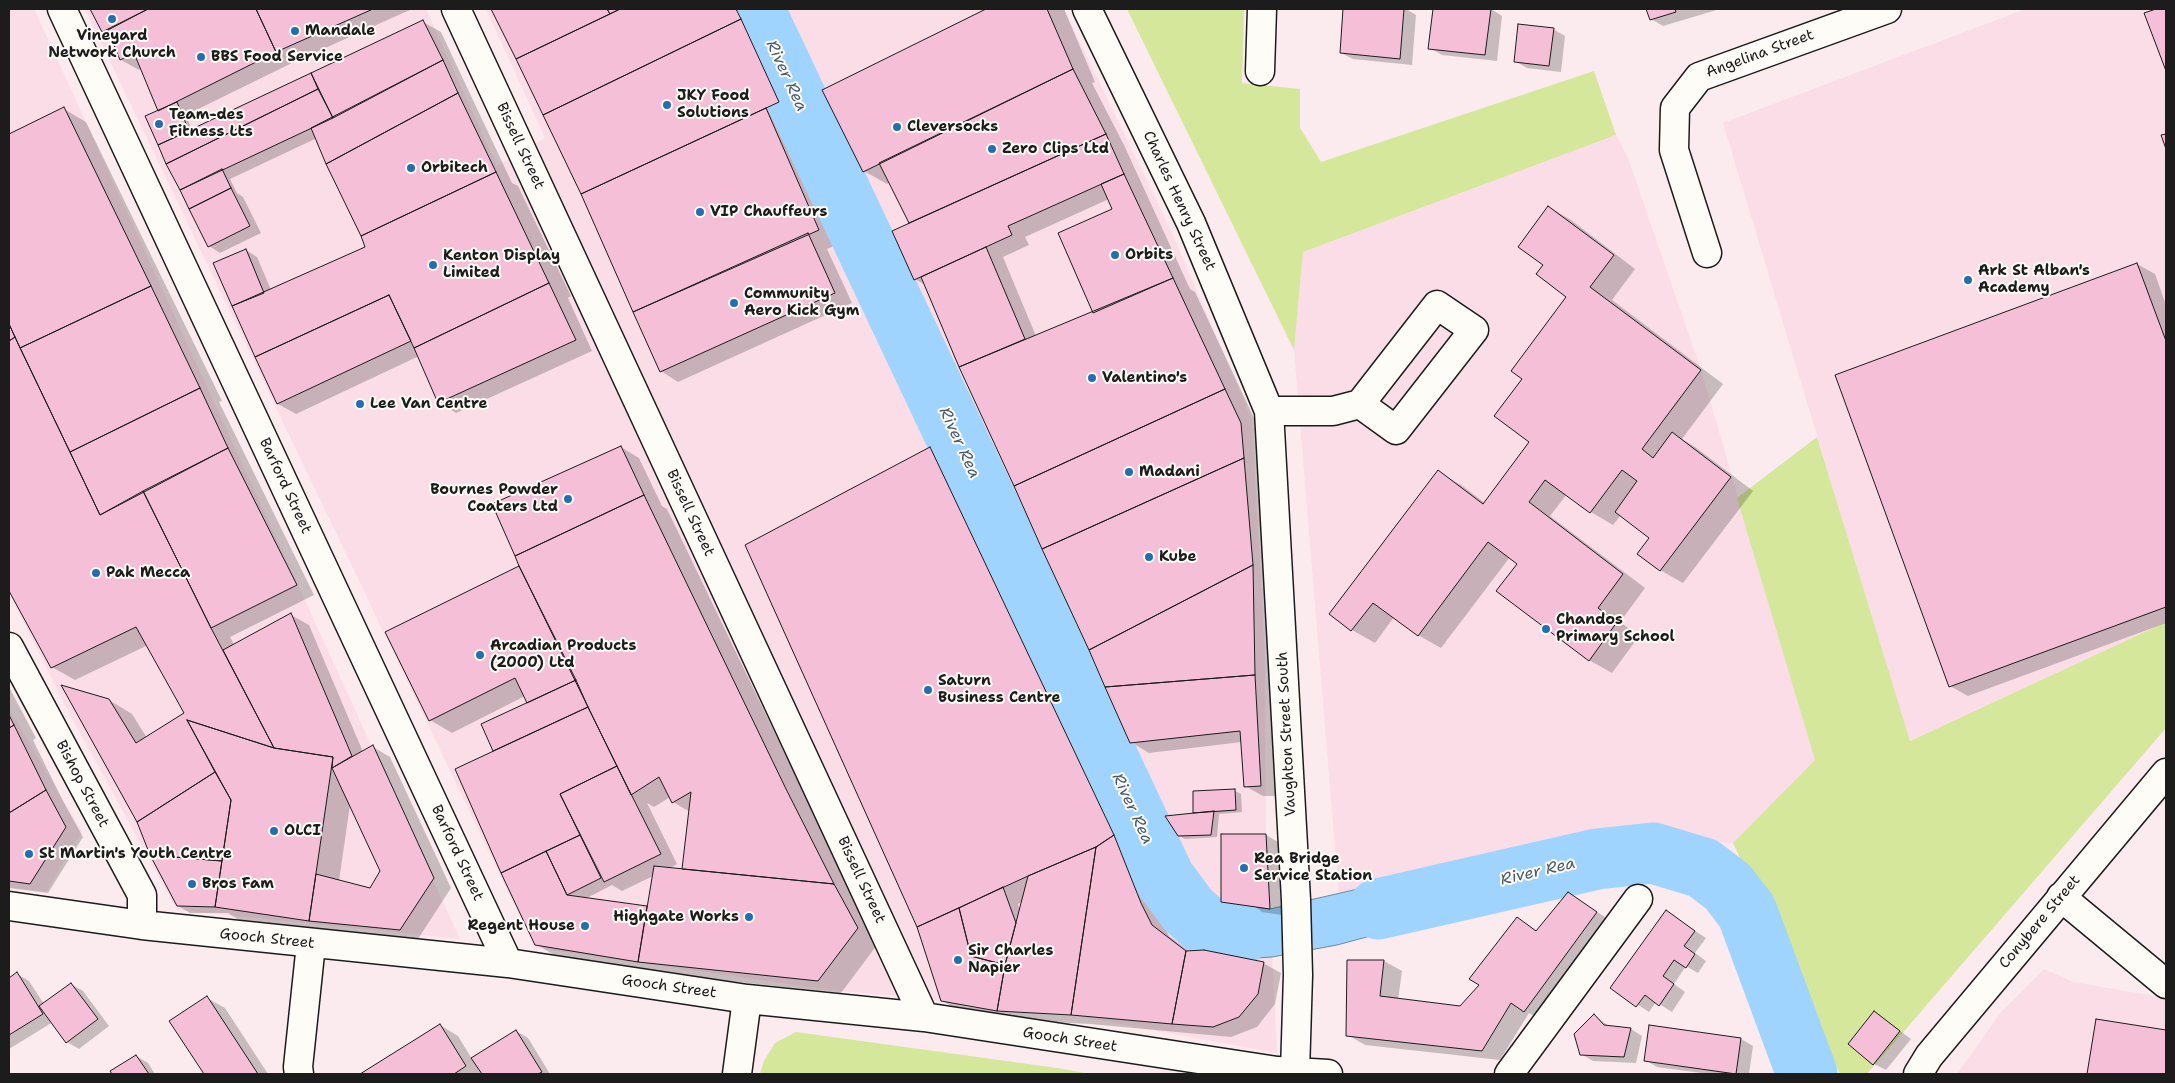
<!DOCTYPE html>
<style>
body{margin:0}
#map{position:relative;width:2175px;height:1083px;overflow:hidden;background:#fbeaee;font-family:"Shantell Sans",sans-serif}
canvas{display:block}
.frame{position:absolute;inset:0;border:10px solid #1c1c1c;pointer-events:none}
</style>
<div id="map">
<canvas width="2175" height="1083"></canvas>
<div class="frame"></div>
</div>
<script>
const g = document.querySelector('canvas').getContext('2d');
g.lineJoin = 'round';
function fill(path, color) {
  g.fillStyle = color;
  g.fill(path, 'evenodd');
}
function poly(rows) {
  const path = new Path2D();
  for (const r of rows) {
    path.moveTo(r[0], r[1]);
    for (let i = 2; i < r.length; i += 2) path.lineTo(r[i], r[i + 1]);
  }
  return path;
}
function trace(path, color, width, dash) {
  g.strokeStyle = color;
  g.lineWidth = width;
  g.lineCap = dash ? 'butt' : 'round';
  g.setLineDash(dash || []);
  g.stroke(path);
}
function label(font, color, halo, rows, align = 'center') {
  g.font = font + ' "Shantell Sans",sans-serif';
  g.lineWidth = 4;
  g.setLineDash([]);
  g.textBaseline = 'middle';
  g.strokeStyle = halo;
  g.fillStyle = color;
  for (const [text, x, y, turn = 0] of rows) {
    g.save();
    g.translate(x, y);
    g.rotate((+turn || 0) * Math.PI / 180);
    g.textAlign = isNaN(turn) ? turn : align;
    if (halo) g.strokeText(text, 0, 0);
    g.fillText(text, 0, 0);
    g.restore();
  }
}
fill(poly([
 [9,9,34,9,460,939,177,910,69,713,9,593],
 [85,9,426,9,497,166,545,138,486,9,1064,9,1172,233,1252,420,1265,657,1266,834,1277,1053,1071,1015,997,1011,941,1001,822,989,535,948],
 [2026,9,2166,9,2166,622,1909,741,1723,123],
 [1616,135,1628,158,1701,370,1815,760,1733,843,1607,836,1455,867,1339,895,1294,350,1303,252],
 [9,708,82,832,46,892,9,887],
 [2044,969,2073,982,2166,998,2166,1074,1957,1074,2002,1011]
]), '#fadde7');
fill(poly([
 [1127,9,1244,9,1242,83,1300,89,1300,128,1321,162,1594,71,1616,135,1303,252,1294,350],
 [1817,437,1910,741,2166,622,2166,728,1867,1074,1840,1074,1733,843,1815,760,1737,498],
 [796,1032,1057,1068,1091,1074,760,1074,764,1061,775,1043]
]), '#d5e79b');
const water = poly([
 [1455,867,1464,911,1337,945,1272,957,1241,959,1204,950,1174,932,1158,915,1148,898,1199,879,1212,898,1220,902,1270,909,1455,867]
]);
fill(water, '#9fd4fe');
trace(water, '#6b8aa4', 1);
fill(poly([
 [92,9,412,9,294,62,186,115,192,130,423,22,441,32,512,183,518,186,571,296,568,298,592,351,456,413,439,402,419,356,296,414,278,404,233,305,246,250,257,257,271,290,367,247,317,138,230,179,237,193,243,197,261,233,220,253,209,246,161,111,141,68,139,70,121,60,111,36,103,31],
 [492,9,748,9,759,31,764,34,801,115,788,121,841,243,827,249,852,303,678,382,661,371,582,193],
 [989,9,1064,9,1095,82,1092,83,1124,145,1190,289,1195,292,1263,437,1278,796,1263,796,1245,786,1242,742,1149,753,1131,742,960,367,925,285,915,279,911,224,890,182,887,184,864,171,824,91],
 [1109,199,1113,210,1094,312,1036,336,1003,257,1029,245,1025,237],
 [1345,9,1406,9,1416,15,1412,65,1353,59,1341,53],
 [1434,9,1491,9,1502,16,1497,61,1442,55,1430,48],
 [1648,9,1720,9,1663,26,1651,19],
 [2160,9,2166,9,2166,67,2146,14],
 [1553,29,1565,36,1561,72,1527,68,1515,61],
 [64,109,86,122,222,401,219,402,314,595,230,637,235,646,291,615,309,625,363,752,373,747,390,757,451,888,418,939,332,931,331,933,239,920,228,913,190,913,178,906,109,700,132,714,147,738,186,713,148,645,75,680,52,667,9,588,9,135],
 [350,805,382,872,370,889,339,881],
 [1549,207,1571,220,1635,269,1612,300,1723,384,1682,439,1695,447,1753,491,1683,583,1660,570,1651,538,1621,515,1613,525,1591,512,1567,494,1550,516,1645,588,1620,622,1639,636,1612,673,1589,660,1518,563,1510,557,1441,648,1418,635,1394,617,1375,643,1352,630,1438,472,1461,485,1485,503,1531,442,1524,379,1568,297,1544,265],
 [2137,264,2155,274,2166,305,2166,623,1968,696,1950,686],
 [621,447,639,458,662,506,667,509,809,804,880,941,841,993,662,974,657,971,554,955,536,944,496,751,494,750,530,703,525,696,452,733,430,720,521,566],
 [670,797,673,802,690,812,683,870,669,869,677,864,647,803,654,807],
 [653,876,648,908,585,899,612,885,622,891],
 [930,448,953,461,1136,848,1133,850,1158,914,1169,936,1190,952,1263,963,1281,973,1275,1004,1257,1027,1231,1037,1090,1024,1015,1020,1010,1017,955,1008,942,1001,919,927,747,545],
 [1023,901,1020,911,1018,904],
 [9,687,36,738,33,740,63,801,83,837,48,893,9,888],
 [1235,791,1241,794,1242,812,1219,814,1217,837,1185,839,1179,836,1194,815,1194,793],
 [1266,835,1278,842,1282,915,1234,908,1222,901],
 [1568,893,1614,923,1542,1021,1529,1013,1500,1060,1365,1045,1348,1035,1349,961,1384,961,1402,971,1398,1000,1461,1007,1481,985,1517,919,1538,931],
 [1666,912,1706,938,1695,953,1706,961,1698,973,1686,966,1674,984,1685,992,1672,1012,1656,1002,1649,1012,1612,988],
 [17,974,29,981,44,1004,71,984,83,991,109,1026,79,1049,67,1042,53,1022,9,1049,9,979],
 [207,998,225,1008,268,1074,206,1074,171,1021],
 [1875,1012,1911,1039,1886,1070,1874,1064],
 [1594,1015,1610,1027,1631,1029,1642,1036,1636,1063,1593,1061,1581,1054],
 [2097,1020,2166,1032,2166,1074,2088,1074],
 [440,1025,458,1036,472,1059,516,1031,528,1038,550,1074,362,1074],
 [1741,1039,1753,1046,1749,1074,1709,1074,1657,1067,1645,1060],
 [136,1056,148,1063,155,1074,114,1074,112,1072]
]), '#0003');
trace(poly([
 [754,9,1165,879,1188,910,1205,925,1241,934],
 [1378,909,1597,859,1653,853,1703,868,1728,887,1747,912,1807,1074]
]), '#9fd4fe', 61);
const building = poly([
 [90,9,148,9,102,32,90,9],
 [148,9,256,9,276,52,158,111,134,53,120,60,108,30,148,9],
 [256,9,373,9,276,52,256,9],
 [491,9,607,9,610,14,516,59,491,9],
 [607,9,620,9,610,14,607,9],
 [620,9,736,9,741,19,543,115,516,59,620,9],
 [986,9,1047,9,1073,69,863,172,822,90,986,9],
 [1343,9,1404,9,1400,59,1340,53,1343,9],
 [1433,9,1491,9,1485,55,1428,49,1433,9],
 [1646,9,1675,9,1676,12,1650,20,1646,9],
 [2156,9,2166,9,2166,71,2144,13,2156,9],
 [741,19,779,102,581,194,543,115,741,19],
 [423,20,443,60,333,118,311,73,423,20],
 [1518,24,1554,28,1549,66,1514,62,1518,24],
 [443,60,458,93,326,164,311,128,443,60],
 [1073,69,1106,134,909,223,879,163,1073,69],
 [311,73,318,89,166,164,158,145,311,73],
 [318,89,333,118,180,190,166,164,318,89],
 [458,93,496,172,361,236,326,164,458,93],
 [177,102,189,131,158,145,145,116,177,102],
 [64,107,151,286,20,348,9,324,9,134,64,107],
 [766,108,819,230,633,312,581,194,766,108],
 [1106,134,1124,174,1008,226,1012,235,914,280,892,231,1106,134],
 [2166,134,2166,149,2161,135,2166,134],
 [222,169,231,188,189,209,180,190,222,169],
 [496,172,549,283,414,348,389,295,255,357,232,306,365,247,361,236,496,172],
 [1124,174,1173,278,1093,313,1058,233,1112,209,1101,184,1124,174],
 [231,188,250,226,208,247,189,209,231,188],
 [1548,206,1614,255,1590,287,1701,370,1642,449,1653,458,1672,432,1731,477,1660,571,1637,554,1649,538,1615,512,1637,481,1622,470,1590,513,1545,480,1529,502,1623,574,1598,608,1617,622,1589,661,1496,591,1517,564,1488,542,1418,636,1373,603,1351,631,1329,614,1438,470,1483,504,1529,442,1494,416,1522,379,1511,371,1566,297,1536,274,1543,265,1518,247,1548,206],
 [808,233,835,293,660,372,633,312,808,233],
 [986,247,1025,339,959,367,921,277,986,247],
 [246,249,264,293,232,306,213,263,246,249],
 [2137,263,2166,341,2166,607,1949,687,1835,375,2137,263],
 [1173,278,1225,389,1014,486,959,367,1173,278],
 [549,283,576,340,438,403,414,348,549,283],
 [151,286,200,388,70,452,20,348,151,286],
 [389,295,411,341,277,404,255,357,389,295],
 [9,324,15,337,9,341,9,324],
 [15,337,100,515,143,491,211,628,274,748,187,720,215,772,137,822,61,685,109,699,136,743,184,713,136,627,51,668,9,591,9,341,15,337],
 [200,388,228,448,100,515,70,452,200,388],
 [1225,389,1241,423,1244,458,1042,549,1014,486,1225,389],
 [621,446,644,495,515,556,492,504,621,446],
 [930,447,1114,835,1096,847,1028,876,917,927,745,545,930,447],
 [228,448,297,585,211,628,143,491,228,448],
 [1244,458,1253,565,1089,650,1042,549,1244,458],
 [644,495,786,789,834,884,682,869,691,792,672,803,659,777,631,795,519,566,515,556,644,495],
 [1253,565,1255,675,1105,687,1089,650,1253,565],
 [519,566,576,680,527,703,515,678,429,721,385,632,519,566],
 [291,613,352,756,332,768,333,757,274,748,223,650,291,613],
 [1255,675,1261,786,1244,787,1240,731,1130,743,1105,687,1255,675],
 [576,680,588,707,493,751,481,724,576,680],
 [588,707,617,766,560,794,580,835,501,873,455,769,588,707],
 [9,715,14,725,9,728,9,715],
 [187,720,274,748,333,757,309,921,215,907,231,800,187,720],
 [14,725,46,790,9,813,9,728,14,725],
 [373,745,434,878,400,930,309,921,316,874,370,888,380,871,332,768,373,745],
 [617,766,661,854,604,882,560,794,617,766],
 [215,772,231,800,222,861,150,855,137,822,215,772],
 [1235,789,1236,810,1193,813,1193,791,1235,789],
 [46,790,66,827,30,884,9,881,9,813,46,790],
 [1214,811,1211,835,1178,836,1165,816,1214,811],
 [1221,834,1266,834,1270,909,1221,902,1221,834],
 [580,835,601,878,567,895,546,851,580,835],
 [1114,835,1141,903,1152,925,1186,951,1172,1024,1071,1015,1096,847,1114,835],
 [1096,847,1071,1015,997,1011,1005,965,1028,876,1096,847],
 [546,851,567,895,647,906,638,962,535,945,501,873,546,851],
 [150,855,222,861,215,907,177,906,150,855],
 [654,866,834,884,858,928,818,981,638,962,654,866],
 [1003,887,1016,923,1005,965,971,956,959,908,1003,887],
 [1568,892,1597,912,1524,1012,1511,1003,1482,1051,1346,1036,1347,960,1384,960,1380,996,1460,1006,1479,985,1469,979,1517,917,1536,931,1568,892],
 [959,908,971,956,1005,965,997,1011,941,1001,917,927,959,908],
 [1666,910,1695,931,1684,946,1695,954,1686,968,1674,960,1663,976,1674,984,1659,1006,1645,995,1636,1007,1610,988,1666,910],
 [1204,950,1264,962,1258,994,1239,1017,1213,1027,1172,1024,1186,951,1204,950],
 [17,972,43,1014,9,1035,9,978,17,972],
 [71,983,98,1019,66,1043,39,1006,71,983],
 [207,996,258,1074,204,1074,169,1021,207,996],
 [1874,1011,1900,1031,1873,1065,1848,1044,1874,1011],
 [1594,1014,1604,1025,1631,1028,1624,1057,1580,1055,1574,1034,1594,1014],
 [2096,1019,2166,1030,2166,1074,2087,1074,2096,1019],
 [440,1024,466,1066,454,1074,360,1074,440,1024],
 [1649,1025,1741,1038,1736,1074,1644,1061,1649,1025],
 [516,1030,542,1072,538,1074,482,1074,471,1058,516,1030],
 [136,1055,149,1074,112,1074,110,1071,136,1055]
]);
fill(building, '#f6bfd8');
trace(building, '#1c1c1c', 1);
const minor = poly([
 [62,9,508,963],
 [456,9,924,1017],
 [1087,9,1191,223,1269,411,1296,900,1298,975,1295,1072],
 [1260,71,1262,9],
 [1707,253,1674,150,1675,108,1699,77,1887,9],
 [1269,411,1333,411,1360,404,1437,305,1474,330,1396,430,1360,404],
 [9,647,142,895,142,925],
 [2061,897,2166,984],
 [9,906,142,925,508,963,747,999,924,1017,1277,1071,1328,1074],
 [299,1074,298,1067,311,944],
 [737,1074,747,999],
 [1509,1074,1638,899],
 [1918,1074,1929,1056,2166,773]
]);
trace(minor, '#1c1c1c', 31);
trace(minor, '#fdfcf7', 28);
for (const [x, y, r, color] of [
 [112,19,5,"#1f6fb2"],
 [295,31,5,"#1f6fb2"],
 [201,57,5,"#1f6fb2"],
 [667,105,5,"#1f6fb2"],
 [159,124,5,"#1f6fb2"],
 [897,127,5,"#1f6fb2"],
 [992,149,5,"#1f6fb2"],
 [411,168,5,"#1f6fb2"],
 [700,212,5,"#1f6fb2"],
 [1115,255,5,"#1f6fb2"],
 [433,265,5,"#1f6fb2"],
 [1968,280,5,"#1f6fb2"],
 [734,303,5,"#1f6fb2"],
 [1092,378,5,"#1f6fb2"],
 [360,404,5,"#1f6fb2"],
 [1129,472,5,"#1f6fb2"],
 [568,499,5,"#1f6fb2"],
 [1149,557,5,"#1f6fb2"],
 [96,573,5,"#1f6fb2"],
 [1546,629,5,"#1f6fb2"],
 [480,655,5,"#1f6fb2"],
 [928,690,5,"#1f6fb2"],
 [274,831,5,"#1f6fb2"],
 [29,854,5,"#1f6fb2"],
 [1244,868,5,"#1f6fb2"],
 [192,884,5,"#1f6fb2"],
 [749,917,5,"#1f6fb2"],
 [585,926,5,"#1f6fb2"],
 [958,960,5,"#1f6fb2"]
]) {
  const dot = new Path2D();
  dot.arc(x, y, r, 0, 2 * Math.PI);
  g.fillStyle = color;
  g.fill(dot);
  trace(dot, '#fdfcf7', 2);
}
label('bold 15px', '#1c1c1c', '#fdfcf7', [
 ["Mandale",305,31],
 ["Vineyard",112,36,"center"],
 ["Network Church",112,53,"center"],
 ["BBS Food Service",211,57],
 ["JKY Food",677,96],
 ["Solutions",677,113],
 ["Team-des",169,115],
 ["Fitness Lts",169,132],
 ["Cleversocks",907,127],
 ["Zero Clips Ltd",1002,149],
 ["Orbitech",421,168],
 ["VIP Chauffeurs",710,212],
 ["Orbits",1125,255],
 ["Kenton Display",443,256],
 ["Limited",443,273],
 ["Ark St Alban's",1978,271],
 ["Academy",1978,288],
 ["Community",744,294],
 ["Aero Kick Gym",744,311],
 ["Valentino's",1102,378],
 ["Lee Van Centre",370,404],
 ["Madani",1139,472],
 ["Bournes Powder",558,490,"right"],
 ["Coaters Ltd",558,507,"right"],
 ["Kube",1159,557],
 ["Pak Mecca",106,573],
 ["Chandos",1556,620],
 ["Primary School",1556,637],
 ["Arcadian Products",490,646],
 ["(2000) Ltd",490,663],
 ["Saturn",938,681],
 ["Business Centre",938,698],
 ["OLCI",284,831],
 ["St Martin's Youth Centre",39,854],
 ["Rea Bridge",1254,859],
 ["Service Station",1254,876],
 ["Bros Fam",202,884],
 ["Highgate Works",739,917,"right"],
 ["Regent House",575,926,"right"],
 ["Sir Charles",968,951],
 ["Napier",968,968]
], 'left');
label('15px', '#1c1c1c', '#fdfcf7', [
 ["Angelina Street",1760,54,-20],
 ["Bissell Street",520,146,65],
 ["Charles Henry Street",1179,201,65],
 ["Barford Street",285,486,65],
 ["Bissell Street",690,513,65],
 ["Vaughton Street South",1287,734,-93],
 ["Bishop Street",82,784,62],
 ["Barford Street",457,853,65],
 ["Bissell Street",861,880,65],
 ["Conybere Street",2040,922,-50],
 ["Gooch Street",267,939,6],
 ["Gooch Street",669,987,8],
 ["Gooch Street",1070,1040,9]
]);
label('italic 16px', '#4a5c6b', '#fdfcf7', [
 ["River Rea",786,76,65],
 ["River Rea",959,443,65],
 ["River Rea",1132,809,65],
 ["River Rea",1538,872,-13]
]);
</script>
